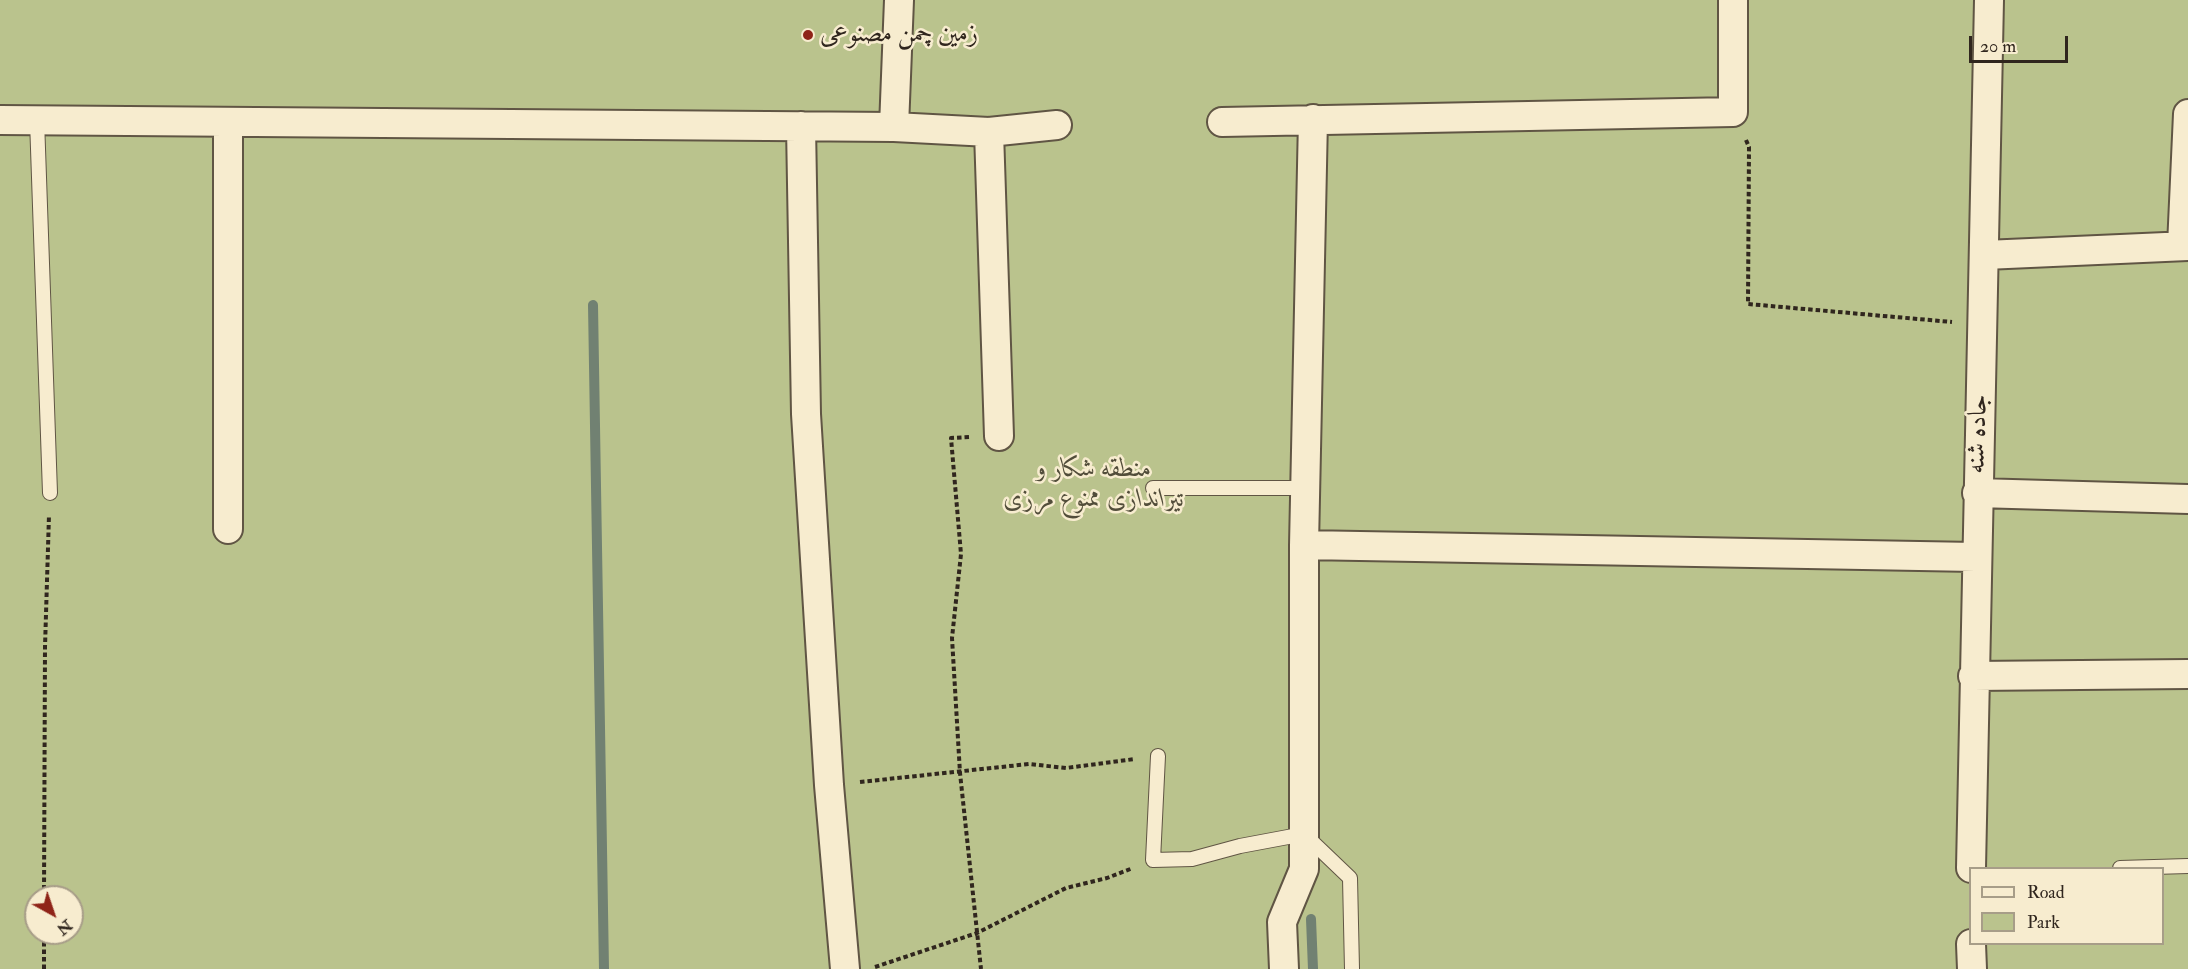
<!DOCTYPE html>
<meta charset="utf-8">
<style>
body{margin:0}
#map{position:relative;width:2188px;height:969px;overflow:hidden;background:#f2e2b5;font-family:"IM FELL Double Pica",serif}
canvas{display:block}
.legend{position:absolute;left:1969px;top:867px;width:195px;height:78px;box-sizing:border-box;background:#f7eccf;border:2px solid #a79d88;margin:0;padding:8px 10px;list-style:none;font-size:18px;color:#30261e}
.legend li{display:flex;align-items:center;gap:12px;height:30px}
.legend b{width:30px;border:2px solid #a79d88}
.north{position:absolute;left:24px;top:885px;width:60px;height:60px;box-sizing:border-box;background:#f7eccf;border:2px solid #a79d88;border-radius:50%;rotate:140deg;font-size:16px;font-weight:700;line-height:24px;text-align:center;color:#30261e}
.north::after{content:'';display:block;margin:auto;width:21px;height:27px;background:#8f2418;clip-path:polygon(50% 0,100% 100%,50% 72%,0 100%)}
.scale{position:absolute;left:1969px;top:36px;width:99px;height:27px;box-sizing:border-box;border:3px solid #30261e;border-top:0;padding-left:8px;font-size:18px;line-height:21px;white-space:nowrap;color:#30261e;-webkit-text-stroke:4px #f7eccf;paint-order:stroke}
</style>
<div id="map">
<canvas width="2188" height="969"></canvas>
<ul class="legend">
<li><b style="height:8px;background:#f7eccf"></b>Road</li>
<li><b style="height:16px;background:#bac38d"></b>Park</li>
</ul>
<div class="north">N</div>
<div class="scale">20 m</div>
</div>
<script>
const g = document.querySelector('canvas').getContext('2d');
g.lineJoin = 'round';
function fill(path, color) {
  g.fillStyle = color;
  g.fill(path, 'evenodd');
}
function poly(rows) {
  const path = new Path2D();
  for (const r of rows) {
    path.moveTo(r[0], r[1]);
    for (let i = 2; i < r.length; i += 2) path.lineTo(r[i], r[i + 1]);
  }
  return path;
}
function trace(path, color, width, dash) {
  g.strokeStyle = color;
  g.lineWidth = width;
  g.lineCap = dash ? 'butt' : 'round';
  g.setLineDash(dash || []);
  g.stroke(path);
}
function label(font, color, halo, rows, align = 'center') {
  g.font = font + ' "IM FELL Double Pica",Amiri,serif';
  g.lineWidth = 5;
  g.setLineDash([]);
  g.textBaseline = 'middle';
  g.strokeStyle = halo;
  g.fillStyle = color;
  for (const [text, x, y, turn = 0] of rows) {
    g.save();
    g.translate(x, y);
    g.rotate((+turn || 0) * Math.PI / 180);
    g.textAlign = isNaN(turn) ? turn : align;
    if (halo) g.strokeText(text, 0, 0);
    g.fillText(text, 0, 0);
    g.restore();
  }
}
fill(poly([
 [0,0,2188,0,2188,969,0,969],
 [1970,868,2162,868,2162,944,1970,944],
 [36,897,72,897,72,933,36,933]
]), '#bac38d');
trace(poly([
 [593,305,604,969],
 [1311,919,1313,969]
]), '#718172', 10);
const service = poly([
 [37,120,50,493],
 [1153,488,1305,488],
 [1158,756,1153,860,1192,859,1240,846,1304,834,1350,878,1352,969],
 [2120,868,2188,866]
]);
const minor = poly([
 [0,120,894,127,989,132,1057,125],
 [1222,122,1733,112,1733,0],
 [801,126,806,414,829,785,845,969],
 [894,127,899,0],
 [989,132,999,436],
 [2182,246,2188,114],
 [1985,255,2188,246],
 [1977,493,2188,499],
 [228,529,228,122],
 [1304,545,1975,557],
 [1973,676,2188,674],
 [1971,868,1989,0],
 [1971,944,1972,969],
 [1284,969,1282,922,1304,869,1304,545,1313,119]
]);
trace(service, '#605544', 16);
trace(minor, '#605544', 32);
trace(poly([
 [1746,140,1749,147,1748,304,1952,322],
 [969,437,951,438,961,554,952,638,960,773,981,969],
 [860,782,1029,764,1066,768,1135,759],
 [44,897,45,647,49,515],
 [875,967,977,933,1066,888,1107,878,1133,868],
 [44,969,44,933]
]), '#30261e', 4, [4.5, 3]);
trace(service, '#f7eccf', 14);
trace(minor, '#f7eccf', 28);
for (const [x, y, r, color] of [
 [808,35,6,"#8f2418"]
]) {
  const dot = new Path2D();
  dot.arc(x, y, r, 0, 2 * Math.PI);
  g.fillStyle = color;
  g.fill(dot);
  trace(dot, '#f7eccf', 2);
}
label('26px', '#30261e', '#f7eccf', [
 ["زمین چمن مصنوعی",820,35]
], 'left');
label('26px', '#30261e', '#f7eccf', [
 ["جاده شنه",1979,434,-88]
]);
label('italic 26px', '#524d3a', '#f7eccf', [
 ["منطقه شکار و",1094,470],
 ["تیراندازی ممنوع مرزی",1094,500]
]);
</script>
